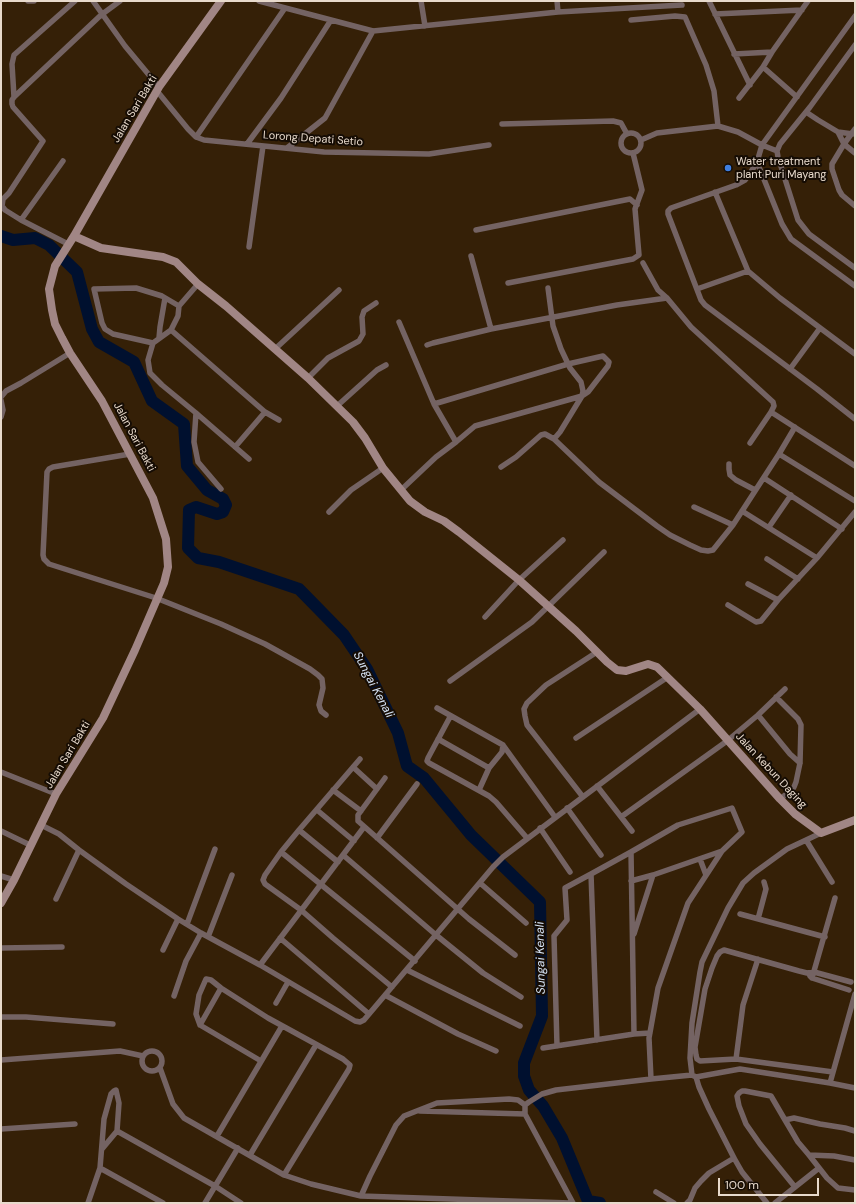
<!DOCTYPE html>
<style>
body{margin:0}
#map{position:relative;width:856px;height:1204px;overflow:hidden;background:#352007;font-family:"DM Sans",sans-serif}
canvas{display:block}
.frame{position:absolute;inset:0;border:2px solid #e8dacc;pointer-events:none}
.scale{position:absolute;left:718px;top:1178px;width:101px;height:18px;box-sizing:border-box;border:2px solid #e8dacc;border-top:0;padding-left:5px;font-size:12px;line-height:14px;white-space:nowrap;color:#e8dacc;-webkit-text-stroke:3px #150c04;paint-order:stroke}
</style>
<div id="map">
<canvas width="856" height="1204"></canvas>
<div class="frame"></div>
<div class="scale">100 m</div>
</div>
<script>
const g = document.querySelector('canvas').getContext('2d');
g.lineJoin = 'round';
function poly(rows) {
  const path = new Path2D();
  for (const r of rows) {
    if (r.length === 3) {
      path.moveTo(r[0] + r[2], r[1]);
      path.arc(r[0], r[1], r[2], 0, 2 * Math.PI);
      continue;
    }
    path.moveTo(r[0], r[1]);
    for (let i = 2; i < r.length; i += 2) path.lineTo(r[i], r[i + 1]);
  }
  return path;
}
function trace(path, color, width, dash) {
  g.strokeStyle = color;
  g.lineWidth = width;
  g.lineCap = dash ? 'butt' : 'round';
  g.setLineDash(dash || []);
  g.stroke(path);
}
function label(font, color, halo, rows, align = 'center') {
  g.font = font + ' "DM Sans",sans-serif';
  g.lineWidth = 4;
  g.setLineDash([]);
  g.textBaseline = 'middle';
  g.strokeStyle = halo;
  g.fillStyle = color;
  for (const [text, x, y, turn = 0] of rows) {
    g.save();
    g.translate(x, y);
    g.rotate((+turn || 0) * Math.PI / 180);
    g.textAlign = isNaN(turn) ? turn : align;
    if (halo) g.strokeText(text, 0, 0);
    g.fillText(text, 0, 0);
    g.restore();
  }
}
trace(poly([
 [1,236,13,240,35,238,49,245,77,272,92,329,99,342,134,362,152,401,184,424,187,466,207,490,223,499,226,505,223,512,217,514,196,507,189,510,188,548,198,558,219,562,299,589,344,635,367,669,398,733,407,766,424,778,471,835,540,902,542,1016,524,1063,524,1076,529,1090,543,1106,562,1138,588,1201,600,1203]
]), '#00102f', 12);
trace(poly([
 [28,1,34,1],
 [93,1,125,46,159,87],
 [259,1,373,31,558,12,682,5],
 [421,1,425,26],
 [557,1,558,12],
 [709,1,750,85],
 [715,14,802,10],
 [855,16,762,145,757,162,782,224,791,239,855,286],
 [631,20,675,16,685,17,706,65,714,91,718,126],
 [855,45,810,107,780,144,777,151,778,157,798,220,809,234,855,268],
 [734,54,772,52],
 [763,67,797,97],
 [157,91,188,129,196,137,204,140,324,152,429,154,489,145],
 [14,97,12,64,14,55,75,1],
 [739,98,763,67,772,52,808,1],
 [806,112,818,120,838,132,853,134],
 [502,124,613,121,621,123,627,134],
 [855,129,844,144,832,164,832,169,839,190,842,195,855,206],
 [838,132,844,144,855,153],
 [631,143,10],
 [196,137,285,8],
 [641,140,657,133,718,126,738,132,762,145,777,151],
 [247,144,281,98,331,20],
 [287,148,325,118,373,31],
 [757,162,749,175,745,180,736,185,671,208,668,211,668,214,701,300,705,305,817,389,855,419],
 [715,192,748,271,780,298,855,354],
 [21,220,63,161],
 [476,230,630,199,637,205],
 [68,244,21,220,5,210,2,206,3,199,9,193,43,141,13,107,12,104,12,100,14,97,101,15,120,1],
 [249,247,263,146],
 [471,256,491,329],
 [643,263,658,290,667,298,691,327,773,402,774,406,771,412,855,466],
 [508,283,633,259,639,255,635,209,642,190,633,153],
 [198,284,179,306,178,316,171,330,153,343,148,360,150,373,162,385,196,413,249,459],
 [697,289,748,271],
 [399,322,434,404,456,442,436,457,401,490],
 [171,330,265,412,279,420],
 [159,338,160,327,165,298],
 [153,343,113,334,105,329,102,323,94,289,136,288,162,296,179,306],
 [427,345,433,343,491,329,617,305,667,298],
 [275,349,339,290],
 [790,369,820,328],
 [308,378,328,358,359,341,363,334,362,317,364,311,376,303],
 [1,397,6,391,21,383,70,353],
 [1,400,3,410,1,417],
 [434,404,568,364,603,356,609,362,608,366,588,392,582,396,475,426,456,442],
 [337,406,377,370,386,365],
 [196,413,194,442,198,462,221,489],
 [554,439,599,482,657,526,670,535,690,545,701,550,708,551,713,550,733,525,779,454,795,427],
 [750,443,771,412],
 [235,447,265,412],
 [130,454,53,467,49,469,47,472,43,555,44,559,49,564,156,598,221,624,265,644,310,669,318,675,322,679,323,688,319,705,321,711,326,715],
 [779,454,855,501],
 [729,464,729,469,730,475,736,480,755,490],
 [501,467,516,457,541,435,545,434,554,439,560,432,582,396,583,391,581,382,570,368,561,349,553,326,548,288],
 [764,478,842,529],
 [694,507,733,525],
 [742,511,817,558],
 [329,512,351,490,383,468],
 [769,527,791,495],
 [767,559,798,579],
 [748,584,778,600],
 [728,605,756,622,761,621,778,600,817,558,855,512],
 [485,617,519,580,563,540],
 [450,681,532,622,604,552],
 [776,697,798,719,801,725,800,763,796,782,794,787,792,790,780,799],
 [437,708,503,745,555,817],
 [758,715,785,689],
 [450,717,428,758,427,761,429,763,489,796,496,802,527,838],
 [576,738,668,677],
 [438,739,489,768],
 [360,759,299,830,281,852,265,875,263,880,265,884,301,910,333,938,392,987],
 [353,767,377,789],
 [1,772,56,794],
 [385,778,358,815,358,821,469,919,515,955],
 [597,786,632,831],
 [333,790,361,811],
 [479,790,489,768,502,752,503,745],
 [583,797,527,725,525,716,524,709,527,703,546,685,597,652],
 [567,808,601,855],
 [317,810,354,841],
 [621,817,727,741,758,715,790,754,800,763],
 [41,825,59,834,79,850,126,884,178,919,201,933,260,965,355,1021,360,1022,364,1020,493,867,503,857,700,709],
 [540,828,570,872],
 [299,830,338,862],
 [1,831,30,845],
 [377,838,417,784],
 [806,840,832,882],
 [281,852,415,961],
 [343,855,436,935,483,973,521,997],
 [700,859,706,875],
 [1,876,14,880],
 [631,881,653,875],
 [480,883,526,923],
 [56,899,79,850],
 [740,914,825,937],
 [758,919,766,889,764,882],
 [187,924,215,849],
 [634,934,653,875,722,851],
 [208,937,232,875],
 [280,938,369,1014],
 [1,948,62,947],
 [163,950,178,919],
 [260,965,364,827],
 [407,970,520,1026],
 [810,976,812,978,849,990],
 [812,978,835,898],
 [221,988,200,1025,261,1061],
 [385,995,458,1034,496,1051],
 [174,996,186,961,201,933],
 [276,1003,288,982],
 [1,1017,26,1017,113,1024],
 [200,1025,196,1014,199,995,206,979,211,980,221,988,268,1018,343,1059,350,1065,349,1069,284,1175],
 [650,1033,634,1034,631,852,678,825,732,808,742,832,722,851,688,903,658,988,649,1038,651,1079],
 [597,1040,591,874,631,852],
 [557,1046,554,936,567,920,565,888,591,874],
 [543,1048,634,1034],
 [152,1061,10],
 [736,1059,743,1005,758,959],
 [1,1060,120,1051,143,1056],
 [160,1068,173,1104,184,1118,284,1175,311,1184,361,1196,570,1203],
 [833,1072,736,1059,700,1061,697,1059,696,1055,695,1047,705,989,712,968,717,956,720,952,724,950,799,971,807,973,814,972,851,982],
 [692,1075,690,1058,692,1023,700,972,702,962,728,908,743,883,754,873,787,849,821,833],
 [696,1077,699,1087,709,1109,734,1158,742,1172,767,1203],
 [830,1083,855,994],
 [420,1111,525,1114],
 [785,1120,771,1096,745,1091,742,1091,739,1093,737,1096,739,1106,746,1124,760,1144,795,1187],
 [1,1129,75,1124],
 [117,1131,215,1186,241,1203],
 [855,1131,845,1128,820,1124,794,1118,785,1120,798,1142,809,1155,834,1156,855,1160],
 [217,1136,282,1026],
 [250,1155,316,1045],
 [809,1155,827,1178,838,1188,855,1190],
 [100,1168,163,1203],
 [656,1192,674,1203],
 [361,1196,370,1176,396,1125,404,1116,437,1103,509,1099,518,1100,525,1105],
 [88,1203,100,1168,104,1119,111,1094,114,1091,116,1090,119,1103,117,1131,102,1149],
 [205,1203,238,1148],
 [573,1203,525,1114,525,1105,529,1102,542,1094,556,1090,651,1079,692,1075,696,1077,740,1069,830,1083,855,1088],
 [687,1203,690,1200,695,1188,701,1181,709,1173,734,1158],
 [775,1203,819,1168]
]), '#746363', 5.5);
trace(poly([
 [74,236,101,248,163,257,176,262,198,284,226,306,308,378,353,422,365,438,383,468,410,501,425,512,444,521,459,532,519,580,576,631,607,662,617,670,626,671,648,664,657,667,700,709,780,799,795,814,821,833,855,820],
 [1,903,14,880,56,794,103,718,135,650,164,583,168,567,166,539,153,498,102,401,70,353,62,338,55,324,52,310,49,289,55,266,74,236,159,87,221,1]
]), '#a18685', 8);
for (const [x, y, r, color] of [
 [728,168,4,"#3f7fe0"]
]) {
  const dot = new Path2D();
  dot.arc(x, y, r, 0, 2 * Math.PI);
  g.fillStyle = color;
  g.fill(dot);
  trace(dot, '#150c04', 1.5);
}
label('11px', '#e8dacc', '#150c04', [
 ["Jalan Sari Bakti",135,109,-59],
 ["Lorong Depati Setio",313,139,4],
 ["Jalan Sari Bakti",134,437,62],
 ["Jalan Sari Bakti",68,755,-59],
 ["Jalan Kebun Daging",771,771,47]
]);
label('11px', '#e8dacc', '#150c04', [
 ["Water treatment",736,162],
 ["plant Puri Mayang",736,175]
], 'left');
label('italic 12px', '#d7e4f6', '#150c04', [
 ["Sungai Kenali",373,685,62],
 ["Sungai Kenali",541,958,-91]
]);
</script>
